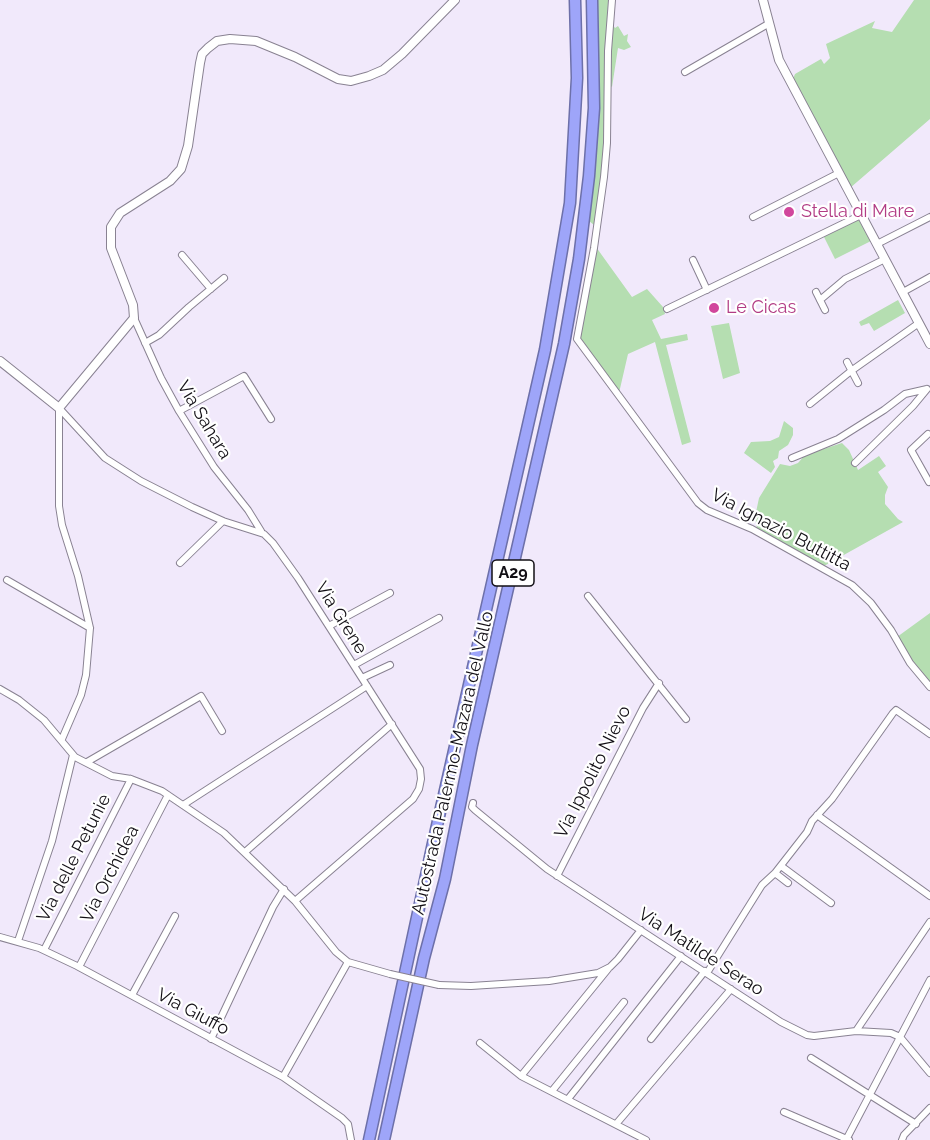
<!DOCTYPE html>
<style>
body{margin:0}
canvas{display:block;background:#f1e9fb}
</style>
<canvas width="930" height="1140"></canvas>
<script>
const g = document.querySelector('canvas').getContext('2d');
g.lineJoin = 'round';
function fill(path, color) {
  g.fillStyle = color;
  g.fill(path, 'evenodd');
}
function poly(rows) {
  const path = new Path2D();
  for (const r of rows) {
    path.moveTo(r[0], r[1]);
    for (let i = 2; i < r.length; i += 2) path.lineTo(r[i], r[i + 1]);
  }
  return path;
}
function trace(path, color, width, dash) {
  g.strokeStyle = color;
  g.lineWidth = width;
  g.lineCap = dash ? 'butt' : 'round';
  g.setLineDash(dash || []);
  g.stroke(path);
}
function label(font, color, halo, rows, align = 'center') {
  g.font = font + ' Raleway,sans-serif';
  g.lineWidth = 4.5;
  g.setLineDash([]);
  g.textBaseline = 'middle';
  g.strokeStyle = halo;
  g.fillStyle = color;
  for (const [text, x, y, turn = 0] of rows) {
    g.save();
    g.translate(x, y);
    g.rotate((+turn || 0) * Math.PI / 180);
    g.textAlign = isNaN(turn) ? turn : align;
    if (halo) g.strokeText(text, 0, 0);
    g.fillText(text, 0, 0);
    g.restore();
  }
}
fill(poly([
 [596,0,608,0,605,146,594,225,589,221],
 [914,0,930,0,930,119,850,188,793,79,795,74,821,59,824,64,830,58,826,44,875,21,872,28,892,32],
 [613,25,615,28,618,26,624,36,628,34,627,41,631,47,624,50,618,48,612,87,610,85,611,31],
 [856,219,860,220,871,241,835,259,823,235],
 [596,247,632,297,647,289,663,307,665,314,652,320,661,339,687,334,688,340,666,345,691,442,682,445,655,342,628,354,619,393,581,342,580,336],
 [898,300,905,313,874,331,869,323,861,326,859,322],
 [729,323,740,373,723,379,711,326],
 [784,421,793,428,793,435,788,445,779,451,778,458,773,461,775,467,771,473,744,453,751,442,770,441,779,437],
 [842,443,849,450,858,470,879,456,886,466,878,472,888,487,885,495,885,504,898,519,903,522,824,566,759,530,757,529,755,517,759,498,780,464,790,466,798,463,805,455],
 [930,613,930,684,916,668,897,637]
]), '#b5deb1');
const minor = poly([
 [612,0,608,51,607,143,604,177,594,248,577,339,698,503,707,510,752,529,852,585,871,603,891,630,910,663,930,687],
 [685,72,768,24],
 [753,217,839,173],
 [877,244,930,217],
 [182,255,211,289],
 [693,260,707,290],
 [816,292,825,310],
 [903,292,930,277],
 [820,300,845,279,885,259],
 [667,309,861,215],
 [134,318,161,378,179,411,214,467,248,510,261,531],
 [145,343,159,335,189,307,224,278],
 [847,362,858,383],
 [810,404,851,371,919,323],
 [59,408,105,458,141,481,192,507,223,521,264,534,273,543,298,578,420,769,421,779,419,789,413,799,295,901],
 [59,409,59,506,62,525,78,576,90,628,86,675,81,695,62,739],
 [179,411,244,376,271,419],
 [928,434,911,450,929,482],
 [792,458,838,439,884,410,905,394,927,389],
 [855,463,913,406,927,389],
 [180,563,223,521],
 [7,580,90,628],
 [588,596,686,719],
 [329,626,390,593],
 [354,665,439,618],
 [362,678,390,665],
 [0,689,19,700,44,720,75,757,112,776,131,779,162,791,224,833,295,901,336,952,348,962,390,974],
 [87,762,201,696,222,731],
 [473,803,472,807,475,810,547,869,781,1022,807,1035,814,1036,856,1031,891,1033,900,1037,930,1073],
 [183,805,367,686],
 [817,815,930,896],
 [245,852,392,724],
 [781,866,831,903],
 [775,873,788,883],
 [557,876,643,708,659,683],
 [0,937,39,948,77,966,283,1077,342,1118,348,1124,351,1140],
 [18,941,52,841,73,755],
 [44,950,131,779],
 [79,967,168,795],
 [707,973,762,885,775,873,807,832,812,821,832,799,893,713,896,710,930,734],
 [439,985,471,986,549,981,598,973,610,967,618,959,641,930],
 [132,995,175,916],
 [856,1031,930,922],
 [211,1039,273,907,284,889],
 [651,1039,705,971],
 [480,1043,521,1076,646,1140],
 [811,1058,916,1124],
 [521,1076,608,969],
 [283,1077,348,962],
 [552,1091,624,1002],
 [568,1099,681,956],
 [784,1112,849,1140],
 [617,1123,731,989],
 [846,1140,930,980],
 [902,1140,904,1135,930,1108]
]);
const tertiary = poly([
 [0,361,59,408,134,318,133,305,111,248,111,227,120,213,170,181,181,169,188,146,200,63,202,54,208,48,217,41,230,39,256,41,295,57,338,79,351,81,369,76,383,70,402,54,455,0]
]);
const secondary = poly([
 [763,0,779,60,930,344]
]);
const motorway = poly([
 [369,1140,433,843,545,350,570,203,577,78,575,0],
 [384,1140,424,958,445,879,472,745,564,344,579,259,589,176,594,108,592,0]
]);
trace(minor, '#898292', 8);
trace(tertiary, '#898292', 10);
trace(secondary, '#898292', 10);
trace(motorway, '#6d70a9', 13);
trace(minor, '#fff', 6);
trace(tertiary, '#fff', 8);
trace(secondary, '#fff', 8);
trace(motorway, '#9ea5f9', 10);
const minorBridge = poly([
 [390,974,439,985]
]);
trace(minorBridge, '#898292', 8, []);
trace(minorBridge, '#fff', 6);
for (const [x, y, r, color] of [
 [789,212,6,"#d1479c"],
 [714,308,6,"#d1479c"]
]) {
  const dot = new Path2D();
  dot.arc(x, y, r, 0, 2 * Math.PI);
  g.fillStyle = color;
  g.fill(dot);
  trace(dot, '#fff', 2);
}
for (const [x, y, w] of [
 [513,573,42]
]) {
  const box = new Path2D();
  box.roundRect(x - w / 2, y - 13, w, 26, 4.5);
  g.fillStyle = '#fff';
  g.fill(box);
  trace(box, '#120f15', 1.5);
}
label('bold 16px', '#120f15', null, [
 ["A29",513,573]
]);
label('18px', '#b23c85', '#fff', [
 ["Stella di Mare",801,212],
 ["Le Cicas",726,308]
], 'left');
label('18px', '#120f15', '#fff', [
 ["Via Sahara",204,420,59],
 ["Via Ignazio Buttitta",781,530,28],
 ["Via Grene",341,618,58],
 ["Autostrada Palermo-Mazara del Vallo",453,763,-77],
 ["Via Ippolito Nievo",593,772,-63],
 ["Via delle Petunie",74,858,-63],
 ["Via Orchidea",110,874,-63],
 ["Via Matilde Serao",701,952,33],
 ["Via Giuffo",193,1012,28]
]);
</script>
